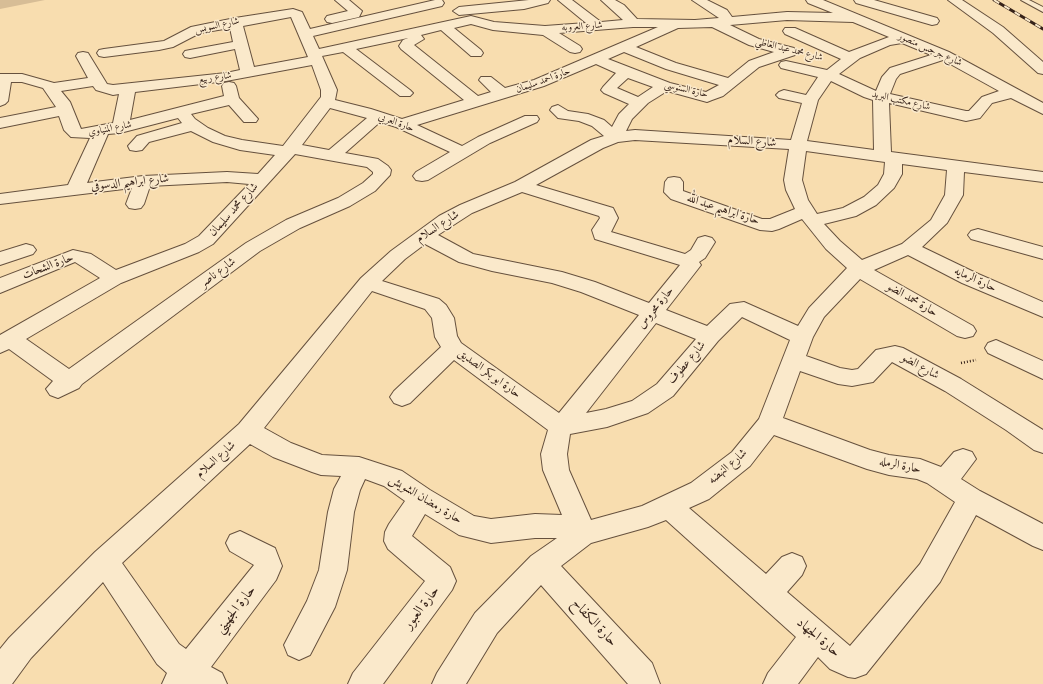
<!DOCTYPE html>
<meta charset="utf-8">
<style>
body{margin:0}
canvas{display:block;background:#f8ddaf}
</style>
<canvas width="1043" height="684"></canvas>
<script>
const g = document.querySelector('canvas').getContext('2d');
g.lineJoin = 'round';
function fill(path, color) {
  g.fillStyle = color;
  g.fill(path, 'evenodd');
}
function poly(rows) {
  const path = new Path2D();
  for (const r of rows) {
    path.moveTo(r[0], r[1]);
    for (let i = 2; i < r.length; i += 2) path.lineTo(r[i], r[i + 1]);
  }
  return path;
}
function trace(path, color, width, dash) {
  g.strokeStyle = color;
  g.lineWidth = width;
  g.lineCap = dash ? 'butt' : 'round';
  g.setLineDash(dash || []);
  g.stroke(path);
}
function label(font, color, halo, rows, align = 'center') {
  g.font = font + ' "IM FELL Double Pica",Amiri,serif';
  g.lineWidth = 3;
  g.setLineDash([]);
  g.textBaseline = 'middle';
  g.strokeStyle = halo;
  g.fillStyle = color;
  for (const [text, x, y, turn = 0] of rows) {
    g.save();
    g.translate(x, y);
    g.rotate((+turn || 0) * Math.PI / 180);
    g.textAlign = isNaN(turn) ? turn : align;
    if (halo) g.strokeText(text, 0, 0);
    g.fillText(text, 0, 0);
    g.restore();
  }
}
fill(poly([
 [0,0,45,0,0,9]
]), '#d7bd96');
const service = poly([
 [1021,0,1029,0,1043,7,1043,12,1021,0]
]);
const minor = poly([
 [335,0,349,0,362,11,359,17,332,23,327,22,325,19,327,16,348,11,335,0],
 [435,0,442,0,444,3,442,6,313,36,319,49,471,16,494,22,545,26,586,23,558,0,572,0,601,22,623,20,601,0,615,0,624,5,637,19,695,20,719,18,692,0,707,0,727,10,732,17,787,12,833,13,808,3,806,0,823,0,949,52,1043,103,1043,114,1011,98,992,103,980,118,966,121,889,103,891,152,1043,172,1043,182,964,172,963,195,947,223,922,247,976,273,1043,302,1043,317,962,283,908,255,874,270,973,326,976,331,973,336,965,338,957,336,860,279,824,317,813,337,806,356,840,368,852,370,858,369,876,350,895,346,903,348,961,379,1043,430,1043,453,1034,450,1006,430,945,391,892,362,873,382,852,386,838,384,800,371,783,418,870,450,889,455,920,459,941,467,954,452,963,449,972,452,976,459,961,479,980,491,1043,524,1043,550,1033,546,976,515,940,582,866,674,855,678,848,677,830,669,818,657,798,684,763,684,768,673,796,637,666,520,648,527,591,543,561,566,652,663,660,684,628,684,541,585,497,633,466,684,432,684,437,673,475,613,531,556,557,538,535,538,491,543,459,535,425,514,412,536,450,567,456,581,452,590,383,684,348,684,353,673,425,581,388,549,384,541,385,532,389,524,405,501,384,486,365,479,360,490,354,512,347,570,335,607,310,655,299,660,288,655,284,645,307,601,319,570,328,512,334,489,341,476,321,475,312,472,273,457,250,444,122,563,179,644,186,649,254,565,230,551,226,543,230,535,240,531,275,548,282,566,276,580,211,667,222,673,227,684,162,684,167,673,157,664,103,582,31,658,12,684,0,684,0,649,9,638,95,552,239,424,361,278,391,251,439,216,460,205,515,182,591,140,604,136,592,126,579,121,558,118,550,110,552,107,558,105,568,111,588,114,604,120,612,127,619,114,629,104,604,93,601,90,603,87,616,73,596,64,544,86,417,125,462,146,478,137,525,116,537,116,539,119,537,122,490,143,428,180,422,181,416,180,413,176,416,172,450,152,396,127,380,122,345,153,378,159,388,166,391,170,390,175,375,191,350,206,300,228,260,251,82,384,79,388,58,398,50,395,46,389,53,381,9,349,0,353,0,335,100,278,75,262,0,293,0,278,73,250,91,254,116,270,185,244,199,236,249,184,227,182,150,186,144,204,141,208,135,209,129,208,126,204,132,188,0,204,0,194,68,185,90,138,71,137,64,130,59,116,0,128,0,118,56,107,43,88,22,82,11,82,8,101,5,104,0,106,0,74,22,74,54,83,88,78,76,56,78,53,83,52,88,53,107,84,113,85,226,73,240,70,235,49,190,58,185,57,183,54,185,51,190,50,233,42,230,28,200,33,173,47,159,50,104,57,99,56,97,53,99,50,104,49,164,41,191,27,235,18,293,9,302,12,310,29,435,0],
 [291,17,308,57,254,67,243,26,291,17],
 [787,20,853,22,889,37,849,52,795,28,785,28,783,31,785,34,841,59,827,70,786,61,781,62,779,65,781,68,818,77,806,95,784,90,779,92,776,95,779,98,802,103,791,140,635,130,626,131,632,119,648,103,667,91,707,102,712,100,723,96,759,67,795,55,797,52,794,48,759,39,730,25,787,20],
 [471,24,493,30,543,35,570,52,575,53,580,52,582,49,580,46,559,33,633,27,658,27,534,80,505,88,491,77,481,77,479,80,491,92,478,96,414,45,424,39,421,35,441,30,471,56,481,56,483,53,481,50,454,28,471,24],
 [712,27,749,45,774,52,749,61,728,78,676,63,636,47,678,28,712,27],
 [408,38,403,40,399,46,401,49,464,100,402,119,371,109,335,100,337,90,322,56,343,52,400,96,410,96,413,93,410,90,356,49,408,38],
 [902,43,931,55,890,68,882,77,876,91,839,74,860,58,890,45,902,43],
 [624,52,666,69,719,85,706,92,670,83,608,59,624,52],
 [943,60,999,91,982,97,969,111,966,111,890,94,896,79,900,74,943,60],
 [312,65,321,90,321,97,283,146,242,140,225,136,208,128,195,119,191,114,229,105,244,122,256,122,258,119,239,98,236,86,234,83,229,82,224,83,222,86,224,96,130,120,135,92,226,81,312,65],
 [628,78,653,87,638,97,617,88,628,78],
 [831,81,864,97,873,100,874,150,807,141,818,100,831,81],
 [93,86,96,90,113,95,119,94,113,123,81,129,70,102,61,91,93,86],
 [330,108,367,118,329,150,302,145,330,108],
 [178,118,182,123,137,136,128,146,130,150,136,151,142,150,149,142,191,131,213,142,240,150,275,155,258,174,227,172,143,176,87,183,108,134,120,133,178,118],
 [635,140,789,149,784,180,786,190,795,209,770,219,762,219,683,191,683,182,680,178,674,177,668,178,665,182,664,192,671,199,760,230,772,231,779,229,802,219,826,249,847,268,809,308,798,326,744,302,730,304,707,326,666,310,701,265,699,262,705,258,715,242,712,238,705,236,698,238,691,250,685,254,611,232,618,218,613,208,536,185,603,148,618,142,635,140],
 [806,151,885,162,884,174,878,185,864,197,843,208,817,214,808,200,802,180,806,151],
 [295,154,367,167,373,172,373,174,363,183,338,198,286,220,246,243,69,369,26,339,121,283,199,252,213,244,295,154],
 [902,164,947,170,945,195,931,220,902,244,862,260,840,241,824,224,856,216,876,205,894,188,902,174,902,164],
 [522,192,599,216,600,218,592,230,595,239,680,265,649,303,595,282,562,272,473,254,438,235,472,213,522,192],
 [425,244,459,262,492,271,552,283,581,292,639,315,559,413,461,343,457,336,454,318,446,305,439,299,382,281,405,259,425,244],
 [372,291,425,309,432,318,435,337,441,347,394,391,390,397,394,403,402,406,410,403,454,360,548,430,541,454,543,470,562,515,535,514,491,519,474,516,430,490,402,471,359,457,322,455,291,443,264,428,372,291],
 [742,317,790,340,759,419,732,452,691,483,642,506,591,520,569,470,567,454,570,434,607,427,648,413,673,396,718,341,742,317],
 [656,323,696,339,657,384,632,401,606,409,586,413,656,323],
 [774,435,867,469,889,475,917,479,927,483,955,502,920,564,850,646,787,592,802,575,806,566,802,557,792,553,782,557,766,574,689,508,709,499,750,466,774,435],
 [529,0,550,0,548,3,524,9,459,15,453,11,459,7,529,0],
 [854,0,874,0,937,18,939,21,937,24,932,25,856,3,854,0],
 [948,0,962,0,1003,27,1043,62,1043,74,1038,73,993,33,948,0],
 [978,229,1043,247,1043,259,971,239,968,235,971,231,978,229],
 [26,244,33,246,36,250,33,254,0,265,0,252,26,244],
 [996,340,1043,361,1043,379,988,353,985,348,988,343,996,340]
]);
trace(service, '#66513e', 2);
trace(minor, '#66513e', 2);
trace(poly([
 [961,363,976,360]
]), '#362219', 2.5, [1, 2]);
fill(service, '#fae9cb');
fill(minor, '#fae9cb');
const rail = poly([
 [994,0,1043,29]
]);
trace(rail, '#362219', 3);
trace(rail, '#fae9cb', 2, [6]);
label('10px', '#362219', '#fae9cb', [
 ["شارع السويس",217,26,-12],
 ["شارع العروبه",582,27,-4],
 ["شارع محمد عبد العاطي",789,50,14],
 ["شارع جرجس منصور",930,50,24],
 ["شارع ربيع",215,78,-8],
 ["حارة احمد سليمان",543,81,-20],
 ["حارة السنوسي",686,90,13],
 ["شارع مكتب البريد",901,101,13],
 ["حارة العربي",396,123,20],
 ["شارع المنياوي",110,129,-11]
]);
label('12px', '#362219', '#fae9cb', [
 ["شارع السلام",752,142,4],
 ["شارع ابراهيم الدسوقي",130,183,-6],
 ["شارع محمد سليمان",234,210,-48],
 ["حارة ابراهيم عبد الله",723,210,18],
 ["شارع السلام",438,227,-33],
 ["حارة الشحات",48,267,-21],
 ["شارع ناصر",218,273,-37],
 ["حارة الرمايه",975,280,24],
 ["حارة محمد الضو",912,300,30],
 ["حارة محروس",656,308,-51],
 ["شارع عطوف",687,363,-50],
 ["شارع الضو",920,367,29],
 ["حارة ابو بكر الصديق",489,374,36],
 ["شارع السلام",216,460,-42],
 ["حارة الرمله",900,466,11],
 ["شارع النهضه",728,467,-41],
 ["حارة رمضان الشويش",425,500,31]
]);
label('14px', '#362219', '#fae9cb', [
 ["حارة العبور",422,608,-53],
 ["حارة الجهيني",236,610,-52],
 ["حارة الكفاح",594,623,47],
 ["حارة الجهاد",818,638,40]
]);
</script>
